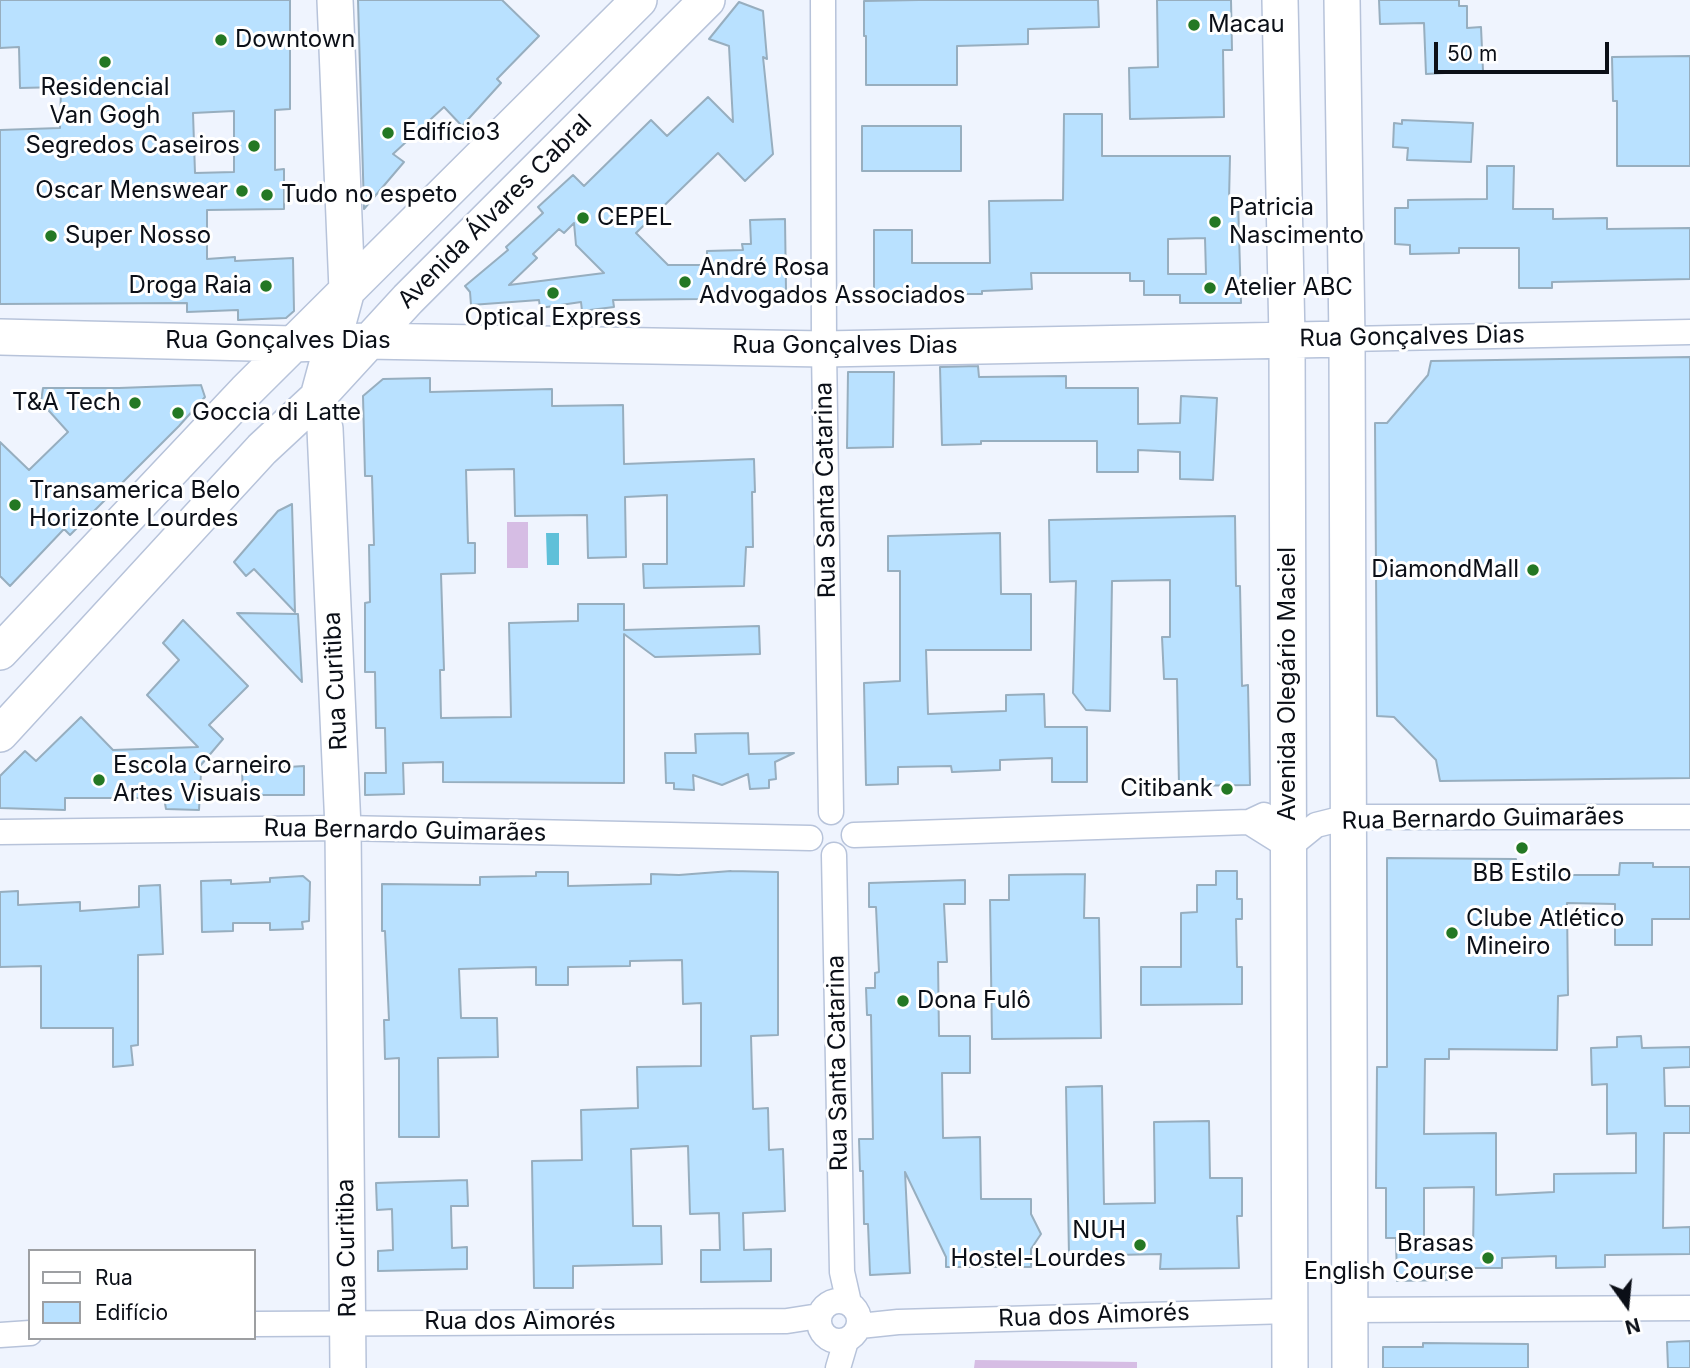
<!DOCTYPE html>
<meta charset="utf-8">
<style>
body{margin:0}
#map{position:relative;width:1690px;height:1368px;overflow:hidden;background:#eff4fe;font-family:Inter,sans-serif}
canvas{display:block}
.legend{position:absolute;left:28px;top:1249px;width:228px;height:91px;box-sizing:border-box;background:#fff;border:2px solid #9d9fa2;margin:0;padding:9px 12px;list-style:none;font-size:21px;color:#0b0f17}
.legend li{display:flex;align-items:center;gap:14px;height:35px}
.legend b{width:35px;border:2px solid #9d9fa2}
.north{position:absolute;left:1592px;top:1270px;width:70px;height:70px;-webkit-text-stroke:5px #fff;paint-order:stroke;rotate:165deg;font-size:19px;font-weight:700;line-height:28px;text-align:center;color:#0b0f17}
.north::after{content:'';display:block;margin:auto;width:24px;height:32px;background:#0b0f17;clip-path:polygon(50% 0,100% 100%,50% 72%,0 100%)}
.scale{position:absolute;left:1434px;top:42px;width:175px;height:32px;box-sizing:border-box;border:4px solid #0b0f17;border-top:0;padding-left:9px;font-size:21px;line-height:24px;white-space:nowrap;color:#0b0f17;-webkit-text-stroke:5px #fff;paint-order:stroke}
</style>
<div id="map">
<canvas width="1690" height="1368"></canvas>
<ul class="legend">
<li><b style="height:9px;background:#fff"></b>Rua</li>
<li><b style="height:19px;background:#b9e1ff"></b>Edifício</li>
</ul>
<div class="north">N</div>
<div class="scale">50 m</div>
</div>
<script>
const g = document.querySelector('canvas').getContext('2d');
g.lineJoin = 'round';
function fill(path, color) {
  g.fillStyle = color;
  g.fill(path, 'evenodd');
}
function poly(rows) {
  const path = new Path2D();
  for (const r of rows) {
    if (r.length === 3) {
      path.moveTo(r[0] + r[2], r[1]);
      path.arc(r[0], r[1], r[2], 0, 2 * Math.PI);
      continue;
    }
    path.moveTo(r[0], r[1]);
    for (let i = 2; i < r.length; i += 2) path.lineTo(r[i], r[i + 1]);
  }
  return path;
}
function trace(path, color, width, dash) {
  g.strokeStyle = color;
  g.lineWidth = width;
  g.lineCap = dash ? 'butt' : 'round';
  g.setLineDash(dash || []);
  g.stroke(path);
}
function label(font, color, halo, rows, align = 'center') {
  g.font = font + ' Inter,sans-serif';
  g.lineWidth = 6;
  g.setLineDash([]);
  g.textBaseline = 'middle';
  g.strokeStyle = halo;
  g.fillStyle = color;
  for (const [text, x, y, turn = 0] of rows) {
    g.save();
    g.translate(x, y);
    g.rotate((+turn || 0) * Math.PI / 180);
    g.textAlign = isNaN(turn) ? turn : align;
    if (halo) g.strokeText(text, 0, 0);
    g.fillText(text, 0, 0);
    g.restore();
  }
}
fill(poly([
 [507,522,528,522,528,568,507,568],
 [975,1360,1137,1362,1137,1368,974,1368]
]), '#d6bde4');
fill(poly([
 [546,533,559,533,559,565,547,565]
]), '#5fc0d9');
const building = poly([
 [0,0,290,0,290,109,275,110,275,170,284,169,284,209,207,210,207,259,235,257,235,261,293,258,294,311,286,318,238,320,238,310,187,312,187,303,0,304,0,130,60,128,61,87,20,88,19,47,0,48,0,0],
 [234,111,234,172,195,173,193,113,234,111],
 [358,0,502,0,539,36,497,79,501,83,462,126,444,107,393,154,404,162,364,209,358,0],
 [919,0,1098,0,1099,27,1028,29,1028,44,957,46,957,85,866,85,866,36,864,36,864,1,919,0],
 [1157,0,1231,0,1232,50,1223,50,1224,117,1130,119,1129,68,1158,67,1157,0],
 [1379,0,1459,0,1459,6,1467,6,1467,28,1481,27,1483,71,1426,74,1424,23,1380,24,1379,0],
 [739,2,763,11,767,59,763,57,773,154,745,181,718,153,636,233,668,265,707,265,707,251,743,250,742,244,751,244,750,220,785,219,786,290,702,293,702,299,613,300,614,307,582,311,581,302,540,308,539,300,471,305,470,292,465,286,508,250,506,247,543,213,538,207,573,175,584,186,651,120,667,136,708,97,733,122,729,46,709,39,739,2],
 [574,223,576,245,604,273,509,285,537,258,533,254,559,229,564,233,574,223],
 [1690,56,1690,166,1617,166,1617,101,1613,101,1612,57,1690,56],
 [1064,114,1102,114,1102,156,1230,156,1229,200,1238,199,1241,303,1180,303,1180,295,1144,295,1144,281,1130,281,1130,273,1031,273,1032,289,982,291,982,294,874,294,874,230,912,230,912,263,990,263,989,201,1063,200,1064,114],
 [1205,238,1206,274,1168,274,1168,239,1205,238],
 [1402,120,1473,123,1471,162,1407,160,1408,148,1393,147,1394,123,1402,124,1402,120],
 [862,126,961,126,961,171,862,171,862,126],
 [1487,166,1514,166,1513,209,1553,209,1553,219,1607,218,1607,229,1690,228,1690,279,1552,282,1552,288,1519,288,1519,248,1459,248,1459,253,1410,254,1410,245,1395,244,1395,208,1408,208,1408,200,1487,199,1487,166],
 [1690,357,1690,778,1440,781,1436,760,1394,717,1377,716,1375,423,1387,423,1428,375,1431,361,1690,357],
 [978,366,979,377,1066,376,1066,388,1138,388,1138,424,1180,423,1181,396,1217,398,1213,480,1180,479,1180,452,1138,450,1138,472,1097,472,1097,441,981,441,981,444,942,445,940,367,978,366],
 [848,372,894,372,893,447,847,448,848,372],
 [430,378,430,392,552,389,552,406,623,405,624,464,754,459,755,492,752,492,753,547,746,547,744,586,644,588,643,564,667,564,667,495,625,497,626,557,588,558,587,515,515,516,514,469,466,470,468,543,475,543,475,573,441,574,444,670,440,670,441,718,511,717,509,623,578,621,578,604,624,604,624,630,759,626,760,654,655,657,624,634,624,783,443,782,443,762,403,763,404,794,365,795,365,773,386,773,385,728,376,728,375,672,365,672,365,603,370,602,369,545,374,545,372,476,365,476,363,396,383,379,430,378],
 [201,385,205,397,179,426,70,535,64,529,10,586,0,576,0,442,29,470,68,432,41,402,43,388,119,388,201,385],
 [292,504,295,612,254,569,246,576,234,562,278,511,292,504],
 [1235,516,1236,586,1240,586,1242,686,1248,685,1250,785,1179,786,1177,679,1164,679,1162,637,1170,637,1170,580,1112,581,1110,711,1086,710,1073,693,1076,581,1050,582,1049,520,1235,516],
 [1000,533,1001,594,1031,594,1031,650,926,650,928,714,1006,711,1006,695,1044,694,1045,727,1087,727,1087,782,1052,782,1052,758,1000,760,1000,770,952,772,951,766,898,767,898,784,866,785,864,683,900,681,900,571,888,571,888,536,1000,533],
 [237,613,298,614,302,682,237,613],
 [183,620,248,686,209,725,223,739,195,772,201,772,199,810,166,809,164,798,65,798,65,810,0,808,0,776,25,751,36,761,81,717,113,750,198,747,147,695,179,660,163,643,183,620],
 [748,733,749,754,794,753,775,762,776,779,769,780,769,788,750,789,748,774,722,785,693,775,694,790,674,789,674,783,666,783,665,753,696,753,695,734,748,733],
 [304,766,304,795,243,795,242,770,304,766],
 [1387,858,1516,859,1517,870,1566,869,1567,875,1619,875,1620,863,1653,863,1653,867,1690,867,1690,919,1652,919,1652,945,1615,945,1615,904,1567,903,1568,995,1558,996,1557,1050,1449,1049,1449,1059,1425,1059,1424,1134,1496,1133,1496,1195,1554,1192,1554,1174,1636,1173,1636,1133,1607,1134,1607,1084,1592,1085,1591,1048,1617,1047,1617,1037,1641,1036,1642,1048,1690,1047,1690,1067,1664,1068,1665,1106,1690,1106,1690,1133,1664,1133,1663,1228,1690,1227,1690,1254,1605,1255,1605,1267,1556,1268,1556,1256,1502,1258,1502,1268,1446,1268,1447,1280,1397,1281,1396,1238,1386,1238,1386,1188,1376,1188,1377,1067,1387,1067,1387,858],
 [1474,1187,1473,1250,1424,1251,1424,1188,1474,1187],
 [731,871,778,872,778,1035,751,1036,753,1109,768,1108,769,1150,783,1149,785,1211,743,1213,744,1250,771,1249,771,1281,701,1282,701,1250,720,1250,719,1213,690,1214,688,1146,631,1149,633,1226,661,1226,662,1264,573,1266,573,1288,534,1288,532,1161,582,1160,581,1110,638,1108,637,1067,701,1066,701,1003,683,1004,682,960,630,961,630,966,568,967,568,985,536,985,536,967,459,969,461,1018,497,1018,498,1057,438,1058,439,1137,399,1137,399,1058,385,1059,384,1020,389,1020,385,931,382,931,382,884,480,885,480,877,536,876,536,872,568,872,568,886,651,884,651,874,679,875,731,871],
 [1216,871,1237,871,1237,899,1242,899,1242,919,1236,919,1237,967,1242,967,1242,1004,1141,1005,1141,967,1181,967,1181,913,1197,912,1197,885,1216,885,1216,871],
 [1085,874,1084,918,1099,918,1101,1038,992,1039,990,900,1009,900,1009,875,1085,874],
 [303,876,310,882,309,921,302,922,303,929,270,930,270,923,233,923,233,931,202,932,201,881,231,880,231,884,270,882,270,878,303,876],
 [965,880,965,904,944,904,947,962,938,962,939,1036,970,1036,970,1073,942,1073,943,1138,980,1137,981,1199,1031,1199,1031,1214,1041,1234,1031,1249,1031,1267,946,1267,946,1257,905,1172,910,1273,870,1275,868,1224,864,1224,863,1171,860,1171,859,1139,873,1139,871,1015,867,1015,866,988,875,988,875,973,879,972,876,907,869,907,869,883,965,880],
 [160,885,163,954,138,955,138,1045,131,1046,133,1065,113,1067,113,1028,41,1028,41,966,0,967,0,892,18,891,18,905,80,902,80,911,139,907,139,886,160,885],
 [1102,1086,1104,1204,1155,1203,1154,1122,1209,1121,1210,1178,1242,1178,1242,1216,1237,1216,1239,1268,1160,1269,1161,1254,1069,1256,1066,1087,1102,1086],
 [467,1180,468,1206,451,1206,452,1248,467,1247,467,1269,378,1271,378,1251,393,1250,392,1209,377,1210,376,1183,467,1180],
 [1690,1341,1690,1368,1668,1368,1667,1342,1690,1341],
 [1423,1343,1528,1344,1528,1368,1383,1368,1383,1347,1423,1347,1423,1343]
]);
fill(building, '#b9e1ff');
trace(building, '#97aebf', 2);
const street = poly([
 [823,0,824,349,831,812],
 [1347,339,1690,332],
 [1249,822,1289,847,1316,825,1348,817,1690,817],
 [0,832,343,828,810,838],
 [854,835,1249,822,1264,815],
 [834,855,842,1272,849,1303],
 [839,1321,20],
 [1350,1310,1690,1308],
 [254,1324,787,1321,819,1316],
 [860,1326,898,1322,1290,1311],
 [0,1335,30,1333],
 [838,1368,846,1341]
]);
const secondary = poly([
 [335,0,347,290,318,397,325,429,343,828,348,1368],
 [1280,0,1287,339,1290,1368],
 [1342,0,1347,339,1350,1368],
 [0,337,294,344,367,341,824,349,1347,339],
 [0,652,246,391,639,0],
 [0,734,262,449,318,397,408,299,707,0]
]);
trace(street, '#b7c3da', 27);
trace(secondary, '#b7c3da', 38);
trace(street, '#fff', 24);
trace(secondary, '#fff', 35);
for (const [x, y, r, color] of [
 [1194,25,7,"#247824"],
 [221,40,7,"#247824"],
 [105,62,7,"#247824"],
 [388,133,7,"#247824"],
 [254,146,7,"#247824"],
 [242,191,7,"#247824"],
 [267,195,7,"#247824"],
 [583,218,7,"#247824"],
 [1215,222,7,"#247824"],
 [51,236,7,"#247824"],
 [685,282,7,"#247824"],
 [266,286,7,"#247824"],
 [1210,288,7,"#247824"],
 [553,293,7,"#247824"],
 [135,403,7,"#247824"],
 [178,413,7,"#247824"],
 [15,505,7,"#247824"],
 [1533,570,7,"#247824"],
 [99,780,7,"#247824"],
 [1227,789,7,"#247824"],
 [1522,848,7,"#247824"],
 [1452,933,7,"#247824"],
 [903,1001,7,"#247824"],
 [1140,1245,7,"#247824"],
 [1488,1258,7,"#247824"]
]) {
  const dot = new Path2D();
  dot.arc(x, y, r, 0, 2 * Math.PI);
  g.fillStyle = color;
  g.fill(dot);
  trace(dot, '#fff', 2.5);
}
label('24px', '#0b0f17', '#fff', [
 ["Macau",1208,25],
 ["Downtown",235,40],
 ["Residencial",105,88,"center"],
 ["Van Gogh",105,116,"center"],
 ["Edifício3",402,133],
 ["Segredos Caseiros",240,146,"right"],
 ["Oscar Menswear",228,191,"right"],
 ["Tudo no espeto",281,195],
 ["Patricia",1229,208],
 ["Nascimento",1229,236],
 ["CEPEL",597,218],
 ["Super Nosso",65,236],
 ["André Rosa",699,268],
 ["Advogados Associados",699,296],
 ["Droga Raia",252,286,"right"],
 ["Atelier ABC",1224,288],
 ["Optical Express",553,318,"center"],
 ["T&A Tech",121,403,"right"],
 ["Goccia di Latte",192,413],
 ["Transamerica Belo",29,491],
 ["Horizonte Lourdes",29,519],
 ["DiamondMall",1519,570,"right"],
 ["Escola Carneiro",113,766],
 ["Artes Visuais",113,794],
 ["Citibank",1213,789,"right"],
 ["BB Estilo",1522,874,"center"],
 ["Clube Atlético",1466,919],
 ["Mineiro",1466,947],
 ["Dona Fulô",917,1001],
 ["NUH",1126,1231,"right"],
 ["Hostel-Lourdes",1126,1259,"right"],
 ["Brasas",1474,1244,"right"],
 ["English Course",1474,1272,"right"]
], 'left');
label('24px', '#0b0f17', '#fff', [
 ["Avenida Álvares Cabral",495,212,-45],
 ["Rua Gonçalves Dias",1412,337,-1],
 ["Rua Gonçalves Dias",278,341],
 ["Rua Gonçalves Dias",845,346],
 ["Rua Santa Catarina",826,490,-91],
 ["Rua Curitiba",336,681,-93],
 ["Avenida Olegário Maciel",1288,684,-90],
 ["Rua Bernardo Guimarães",1483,819,-1],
 ["Rua Bernardo Guimarães",405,831,1],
 ["Rua Santa Catarina",838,1063,-91],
 ["Rua Curitiba",347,1248,-91],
 ["Rua dos Aimorés",1094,1316,-2],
 ["Rua dos Aimorés",520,1322]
]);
</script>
